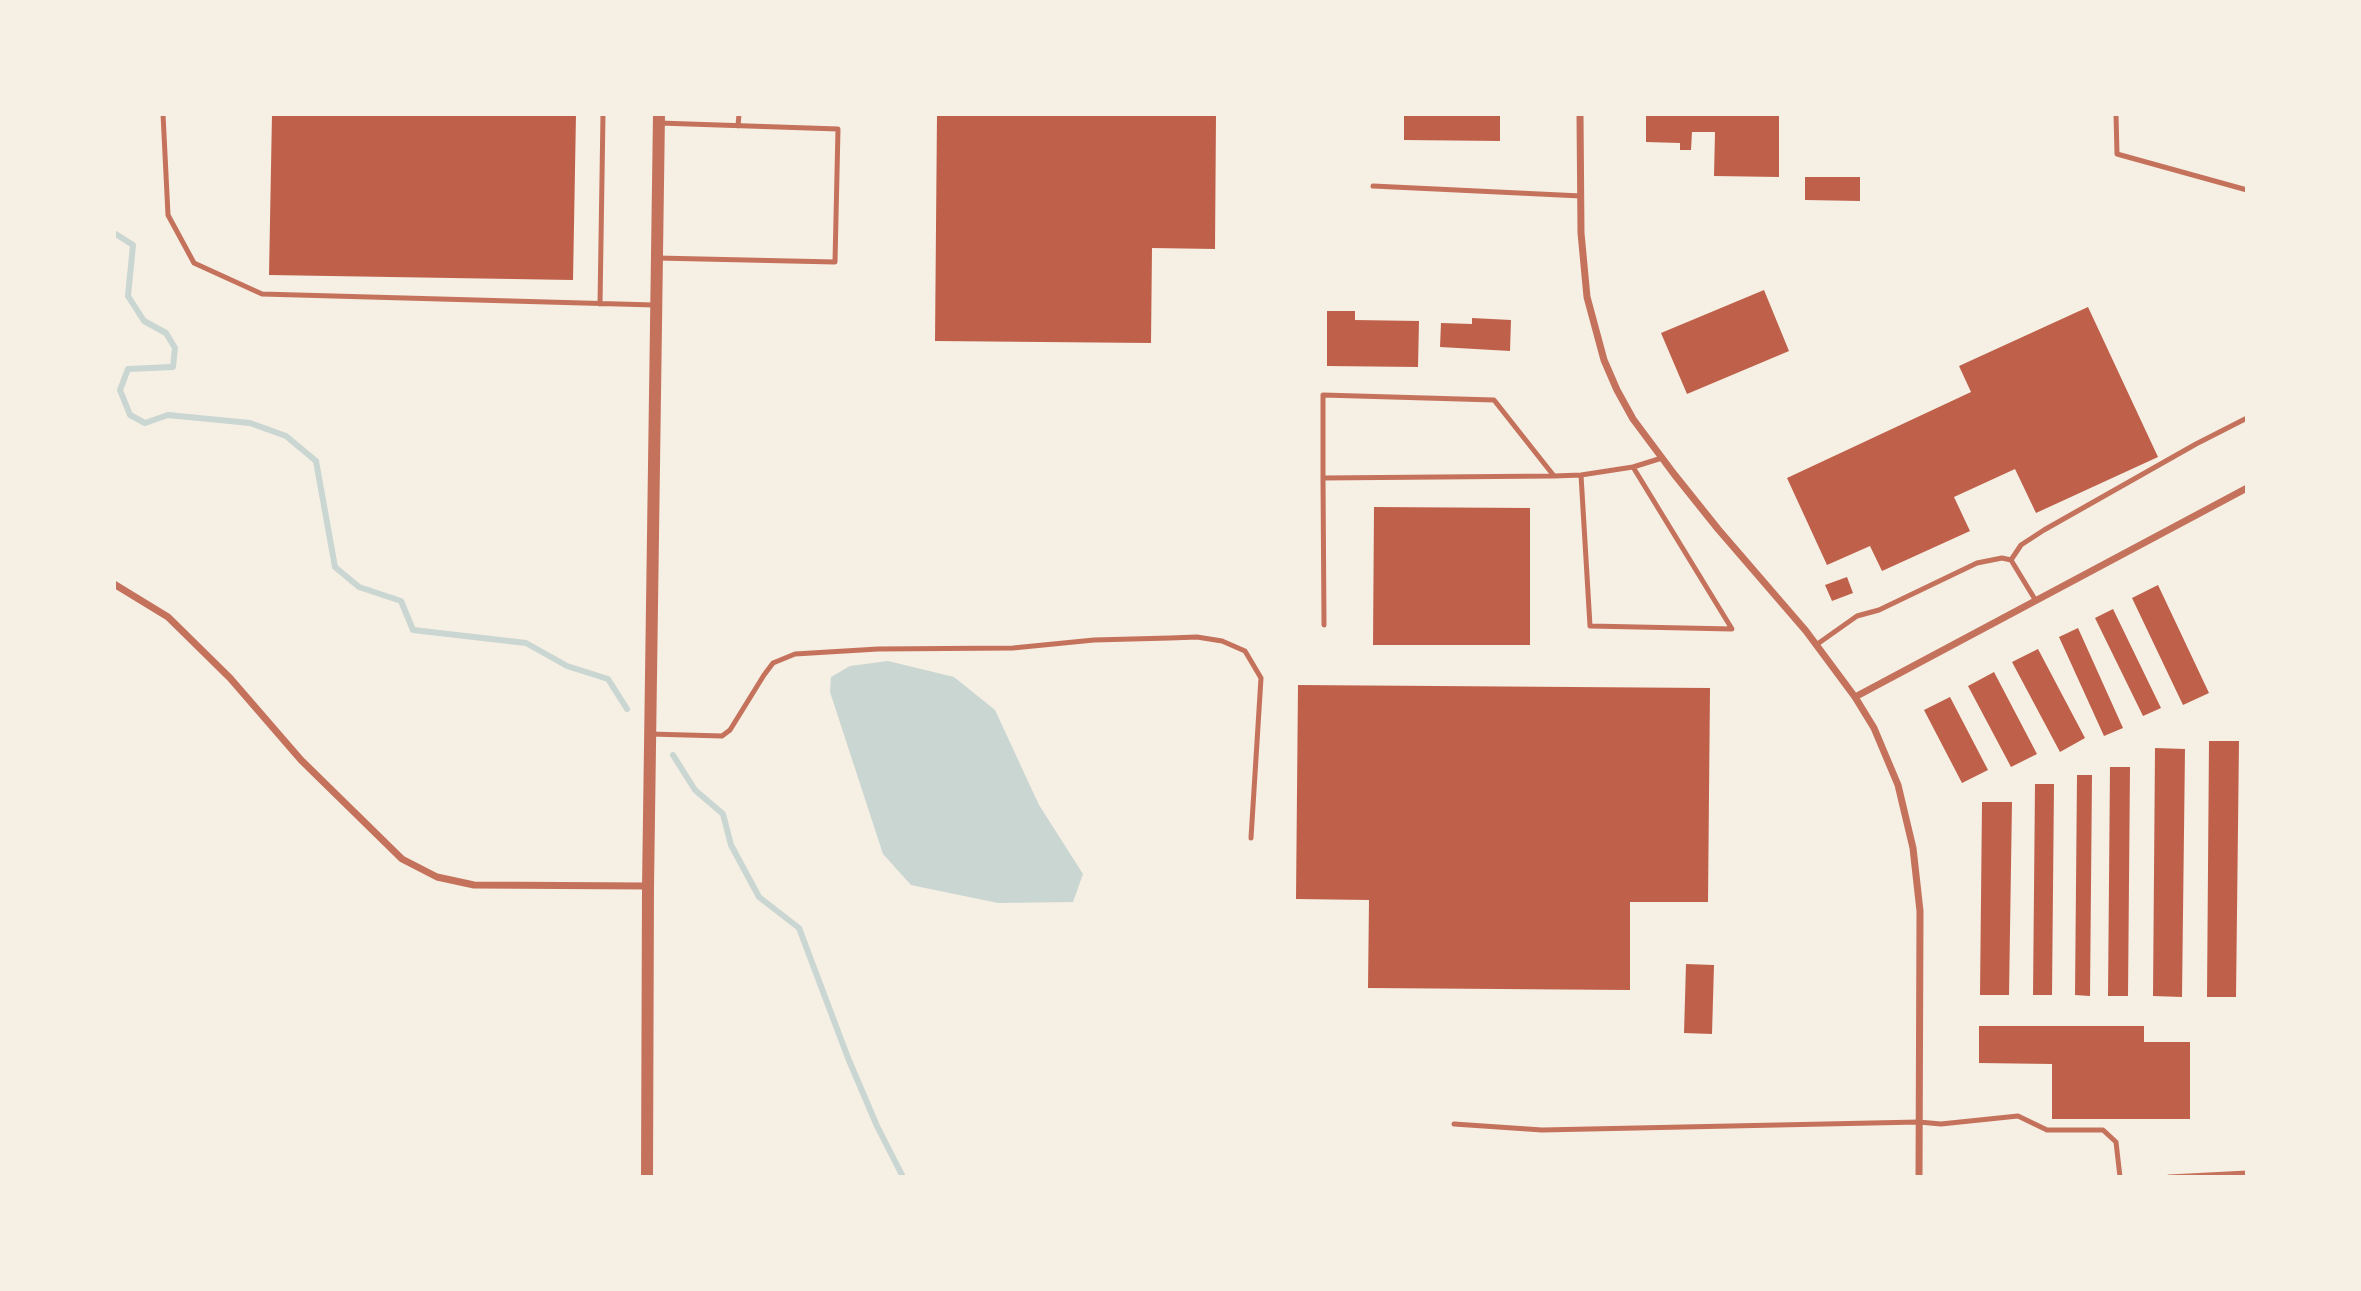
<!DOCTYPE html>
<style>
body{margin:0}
#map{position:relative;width:2361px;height:1291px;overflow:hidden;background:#f6efe4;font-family:"PT Sans",sans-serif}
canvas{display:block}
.frame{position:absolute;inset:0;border:116px solid #f6efe4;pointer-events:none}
</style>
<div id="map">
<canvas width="2361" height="1291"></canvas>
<div class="frame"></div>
</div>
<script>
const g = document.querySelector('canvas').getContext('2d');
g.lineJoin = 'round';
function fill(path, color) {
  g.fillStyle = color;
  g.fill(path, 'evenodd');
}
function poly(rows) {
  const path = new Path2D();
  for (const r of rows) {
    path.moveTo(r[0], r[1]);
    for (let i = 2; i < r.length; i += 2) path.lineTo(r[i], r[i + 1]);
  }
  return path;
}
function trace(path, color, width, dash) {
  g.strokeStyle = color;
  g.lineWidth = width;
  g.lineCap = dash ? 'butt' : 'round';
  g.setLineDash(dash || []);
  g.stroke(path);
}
fill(poly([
 [888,661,954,677,995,710,1039,805,1083,874,1073,902,998,903,911,885,883,854,830,692,831,677,850,666]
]), '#c9d6d2');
trace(poly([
 [114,233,133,245,128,296,144,321,166,333,175,348,173,367,128,369,120,390,130,415,145,423,168,415,250,423,286,436,316,461,335,567,359,587,401,601,413,630,526,643,567,666,608,679,627,709],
 [673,755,695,790,723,814,731,845,759,897,799,928,848,1058,877,1126,903,1177]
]), '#c9d6d2', 6);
fill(poly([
 [272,114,576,114,573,280,269,275],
 [937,114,1216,114,1215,249,1152,248,1151,343,935,341],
 [1404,114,1500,114,1500,141,1404,140],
 [1646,114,1779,114,1779,177,1714,176,1715,132,1692,132,1691,150,1680,150,1680,143,1646,142],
 [1805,177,1860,177,1860,201,1805,200],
 [1764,290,1789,351,1687,394,1661,333],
 [2088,307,2158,457,2036,513,2015,469,1954,497,1970,531,1882,571,1870,546,1827,565,1787,478,1971,392,1959,366],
 [1327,311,1355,311,1355,320,1419,321,1418,367,1327,366],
 [1472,318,1511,320,1510,351,1440,347,1441,323,1472,324],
 [1374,507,1530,508,1530,645,1373,645],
 [1847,577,1853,593,1832,601,1825,585],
 [2158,585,2209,693,2183,705,2132,598],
 [2113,609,2161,708,2143,716,2095,618],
 [2078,628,2123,728,2104,736,2059,637],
 [2038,649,2085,738,2060,752,2012,662],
 [1994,672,2037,754,2011,767,1968,686],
 [1298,685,1710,688,1708,902,1630,902,1630,990,1368,988,1369,900,1296,899],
 [1950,697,1988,770,1962,783,1924,710],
 [2209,741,2239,741,2236,997,2207,997],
 [2155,748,2185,749,2182,997,2153,996],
 [2110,767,2130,767,2128,996,2108,996],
 [2077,775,2092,775,2090,996,2075,995],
 [2035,784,2054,784,2052,995,2033,995],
 [1982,802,2012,802,2009,995,1980,995],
 [1686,964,1714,965,1712,1034,1684,1033],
 [1979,1026,2144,1026,2144,1042,2190,1042,2190,1119,2052,1119,2052,1064,1979,1063]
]), '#bf614a');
trace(poly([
 [163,114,168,215,194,263,262,294,654,305],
 [2116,114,2117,154,2247,190],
 [738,126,739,114],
 [1373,186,1581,196],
 [657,258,835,262,838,129,659,123],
 [600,304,603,114],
 [1581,475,1590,626,1732,629,1633,467],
 [1554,476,1323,478,1323,395,1494,400,1554,476,1581,475,1633,467,1662,458],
 [1323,478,1324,625],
 [2011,560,2021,545,2044,530,2196,444,2247,418],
 [1816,645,1857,616,1879,610,1977,563,2002,558,2011,560,2036,601],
 [650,734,722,736,730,730,764,675,773,663,795,654,878,649,1013,648,1094,640,1170,638,1197,637,1222,641,1245,651,1261,678,1251,838],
 [1454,1124,1542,1130,1919,1122,1941,1124,2018,1116,2047,1130,2103,1130,2116,1142,2120,1177],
 [2169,1177,2247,1173]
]), '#c5725c', 5);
trace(poly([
 [1580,114,1581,233,1587,297,1604,360,1617,390,1633,419,1674,474,1718,529,1806,631,1855,697,1874,728,1898,785,1913,848,1920,911,1919,1177],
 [114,584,168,617,230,678,301,760,402,859,437,877,474,885,648,886],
 [1855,697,2247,488]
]), '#c5725c', 7);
trace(poly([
 [647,1177,648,886,659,114]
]), '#c5725c', 12);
</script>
